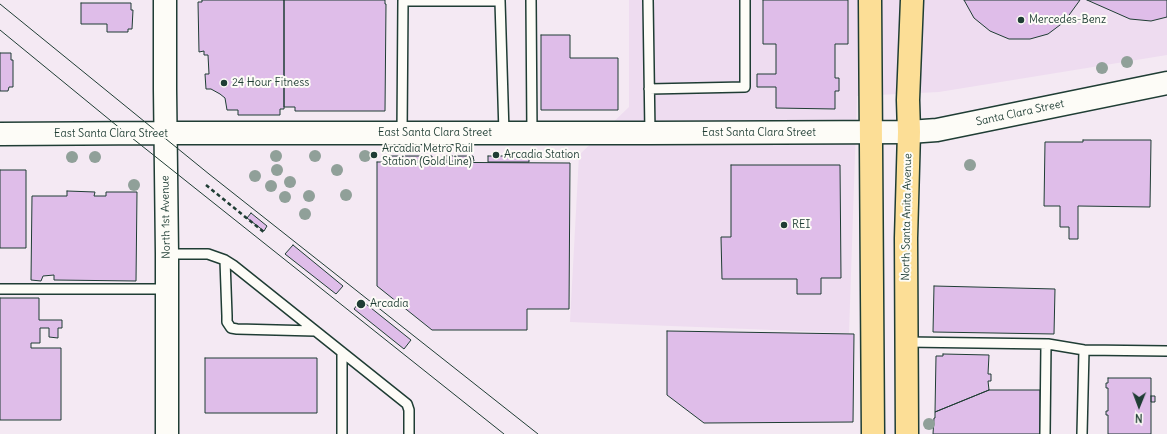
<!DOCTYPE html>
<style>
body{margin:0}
#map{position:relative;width:1167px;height:434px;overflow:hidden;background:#f4e9f3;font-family:Delius,sans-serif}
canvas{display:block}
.north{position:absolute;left:1119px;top:386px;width:40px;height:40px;-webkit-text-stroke:3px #fdfcf7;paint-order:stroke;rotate:181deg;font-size:11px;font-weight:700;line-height:16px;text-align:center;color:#1f3d34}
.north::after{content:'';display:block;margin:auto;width:14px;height:18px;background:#1f3d34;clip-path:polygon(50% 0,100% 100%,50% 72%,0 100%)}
</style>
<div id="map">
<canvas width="1167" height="434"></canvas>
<div class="north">N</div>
</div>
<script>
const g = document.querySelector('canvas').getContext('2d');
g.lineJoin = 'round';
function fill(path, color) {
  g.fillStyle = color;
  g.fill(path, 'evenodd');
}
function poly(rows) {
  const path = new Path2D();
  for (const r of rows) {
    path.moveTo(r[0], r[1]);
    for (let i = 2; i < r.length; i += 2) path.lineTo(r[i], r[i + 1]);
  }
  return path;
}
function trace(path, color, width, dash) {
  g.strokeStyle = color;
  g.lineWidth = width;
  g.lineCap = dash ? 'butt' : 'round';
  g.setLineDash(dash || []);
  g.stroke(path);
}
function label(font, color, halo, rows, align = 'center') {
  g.font = font + ' Delius,sans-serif';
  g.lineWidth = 4;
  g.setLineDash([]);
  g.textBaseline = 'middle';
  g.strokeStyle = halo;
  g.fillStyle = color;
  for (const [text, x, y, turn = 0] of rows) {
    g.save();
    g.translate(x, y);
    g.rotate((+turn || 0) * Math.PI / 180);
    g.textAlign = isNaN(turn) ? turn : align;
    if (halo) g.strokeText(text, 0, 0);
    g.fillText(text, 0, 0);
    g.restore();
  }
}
fill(poly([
 [629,0,1167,0,1167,55,939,92,857,96,849,333,570,322,579,155,629,107]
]), '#eedcf0');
const building = poly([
 [202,0,284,0,284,109,280,109,280,115,238,115,238,110,227,110,225,98,220,94,211,89,206,89,205,74,209,74,208,55,204,55,204,51,199,52,198,2,202,2,202,0],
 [284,0,385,0,385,4,386,4,385,111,295,111,295,107,284,107,284,0],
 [763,0,848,0,848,44,835,44,835,78,839,78,839,91,835,91,835,109,776,108,776,87,757,87,757,74,776,74,776,44,763,44,763,0],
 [964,0,1080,0,1064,22,1048,34,1030,39,1009,39,990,31,974,18,964,0],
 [1087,0,1167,0,1167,17,1151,21,1130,19,1087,0],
 [81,3,131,3,131,10,133,10,132,29,128,29,128,32,107,32,107,24,81,24,81,3],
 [541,35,570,35,570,58,618,58,618,110,541,110,541,35],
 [0,53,11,53,11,60,13,60,13,87,9,87,8,91,0,91,0,53],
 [1083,140,1151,140,1150,207,1078,206,1078,239,1069,239,1069,227,1060,227,1060,206,1044,206,1045,142,1083,142,1083,140],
 [390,156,432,156,432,161,390,161,390,156],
 [446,156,473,156,474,161,446,161,446,156],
 [488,156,529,156,529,162,488,162,488,156],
 [377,162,570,163,569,309,527,309,527,330,432,330,377,286,377,162],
 [731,165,840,165,841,278,821,278,821,294,797,294,797,279,722,279,721,237,731,237,731,165],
 [0,170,26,170,26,248,0,248,0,170],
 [67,191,95,192,94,196,106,196,106,192,137,192,136,281,54,280,54,275,43,276,41,281,31,280,32,196,67,196,67,191],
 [251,213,267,226,264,231,247,218,251,213],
 [293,245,343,286,336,294,285,254,293,245],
 [934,286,1055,289,1054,334,933,332,934,286],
 [0,298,39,298,39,320,62,320,62,328,58,328,58,338,49,337,49,328,40,328,40,343,31,343,31,348,61,348,61,420,0,420,0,298],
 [361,300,411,340,404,349,354,309,361,300],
 [667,331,854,334,853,422,704,423,667,395,667,331],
 [943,354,989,355,988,374,991,374,991,381,988,381,989,390,935,412,936,356,943,356,943,354],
 [205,358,317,358,317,413,205,413,205,358],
 [1108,378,1151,378,1151,434,1108,434,1108,415,1106,415,1106,411,1108,411,1108,388,1106,388,1106,383,1108,383,1108,378],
 [989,390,1040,390,1040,434,933,434,934,418,935,418,935,412,989,390],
 [1151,396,1155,396,1155,402,1151,402,1151,396]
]);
fill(building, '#dfbde9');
trace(building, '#1f3d34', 1);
const lane = poly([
 [531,0,532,133],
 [648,0,650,133],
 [649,89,745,87,745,0],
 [402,133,403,1,500,1,504,133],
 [167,254,208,254,225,260,233,265,407,404,409,410,409,434],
 [225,260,227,316,227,322,231,328,237,329,315,331],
 [0,289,167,289],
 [907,342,1048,344,1084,350,1167,351],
 [342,352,342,434],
 [1045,434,1046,344],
 [1082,434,1084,350]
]);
const secondary = poly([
 [165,0,165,89,167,254,167,434],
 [0,134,158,133,650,133,909,132,937,130,1167,83]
]);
const primary = poly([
 [870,0,873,434],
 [907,434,906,238,909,132,908,100,912,0]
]);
trace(lane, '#1f3d34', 12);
trace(secondary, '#1f3d34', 25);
trace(primary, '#1f3d34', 25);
trace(poly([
 [206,185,265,233]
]), '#1f3d34', 2.5, [4, 3]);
trace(lane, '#fdfcf7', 9);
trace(secondary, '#fdfcf7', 22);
trace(primary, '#fcde96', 22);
trace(poly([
 [0,4,209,174,538,434],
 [0,30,127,134,504,434]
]), '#1f3d34', 1);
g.fillStyle = '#90a099';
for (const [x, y] of [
 [1127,62],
 [1102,68],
 [276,156],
 [315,156],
 [365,156],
 [72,157],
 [95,157],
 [970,165],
 [277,170],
 [337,170],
 [255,176],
 [290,182],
 [134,185],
 [271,186],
 [346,195],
 [309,196],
 [285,197],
 [305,214],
 [929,424]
]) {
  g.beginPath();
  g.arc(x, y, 6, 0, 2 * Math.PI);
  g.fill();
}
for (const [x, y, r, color] of [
 [1021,20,4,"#1f3d34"],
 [224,83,4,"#1f3d34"],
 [374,155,4,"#1f3d34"],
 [496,155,4,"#1f3d34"],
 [784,225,4,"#1f3d34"],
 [361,304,5,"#1f3d34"]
]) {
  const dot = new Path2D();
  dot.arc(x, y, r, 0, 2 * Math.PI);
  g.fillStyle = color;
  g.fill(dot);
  trace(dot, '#fdfcf7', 1.5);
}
label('11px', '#1f3d34', '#fdfcf7', [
 ["Mercedes-Benz",1029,20],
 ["24 Hour Fitness",232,83],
 ["Arcadia Metro Rail",382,149],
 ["Station (Gold Line)",382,162],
 ["Arcadia Station",504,155],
 ["REI",792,225],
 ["Arcadia",370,304]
], 'left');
label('11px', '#1f3d34', '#fdfcf7', [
 ["Santa Clara Street",1020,113,-12],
 ["East Santa Clara Street",435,133],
 ["East Santa Clara Street",759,133],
 ["East Santa Clara Street",111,134],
 ["North 1st Avenue",166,217,-91],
 ["North Santa Anita Avenue",907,217,-89]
]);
</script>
